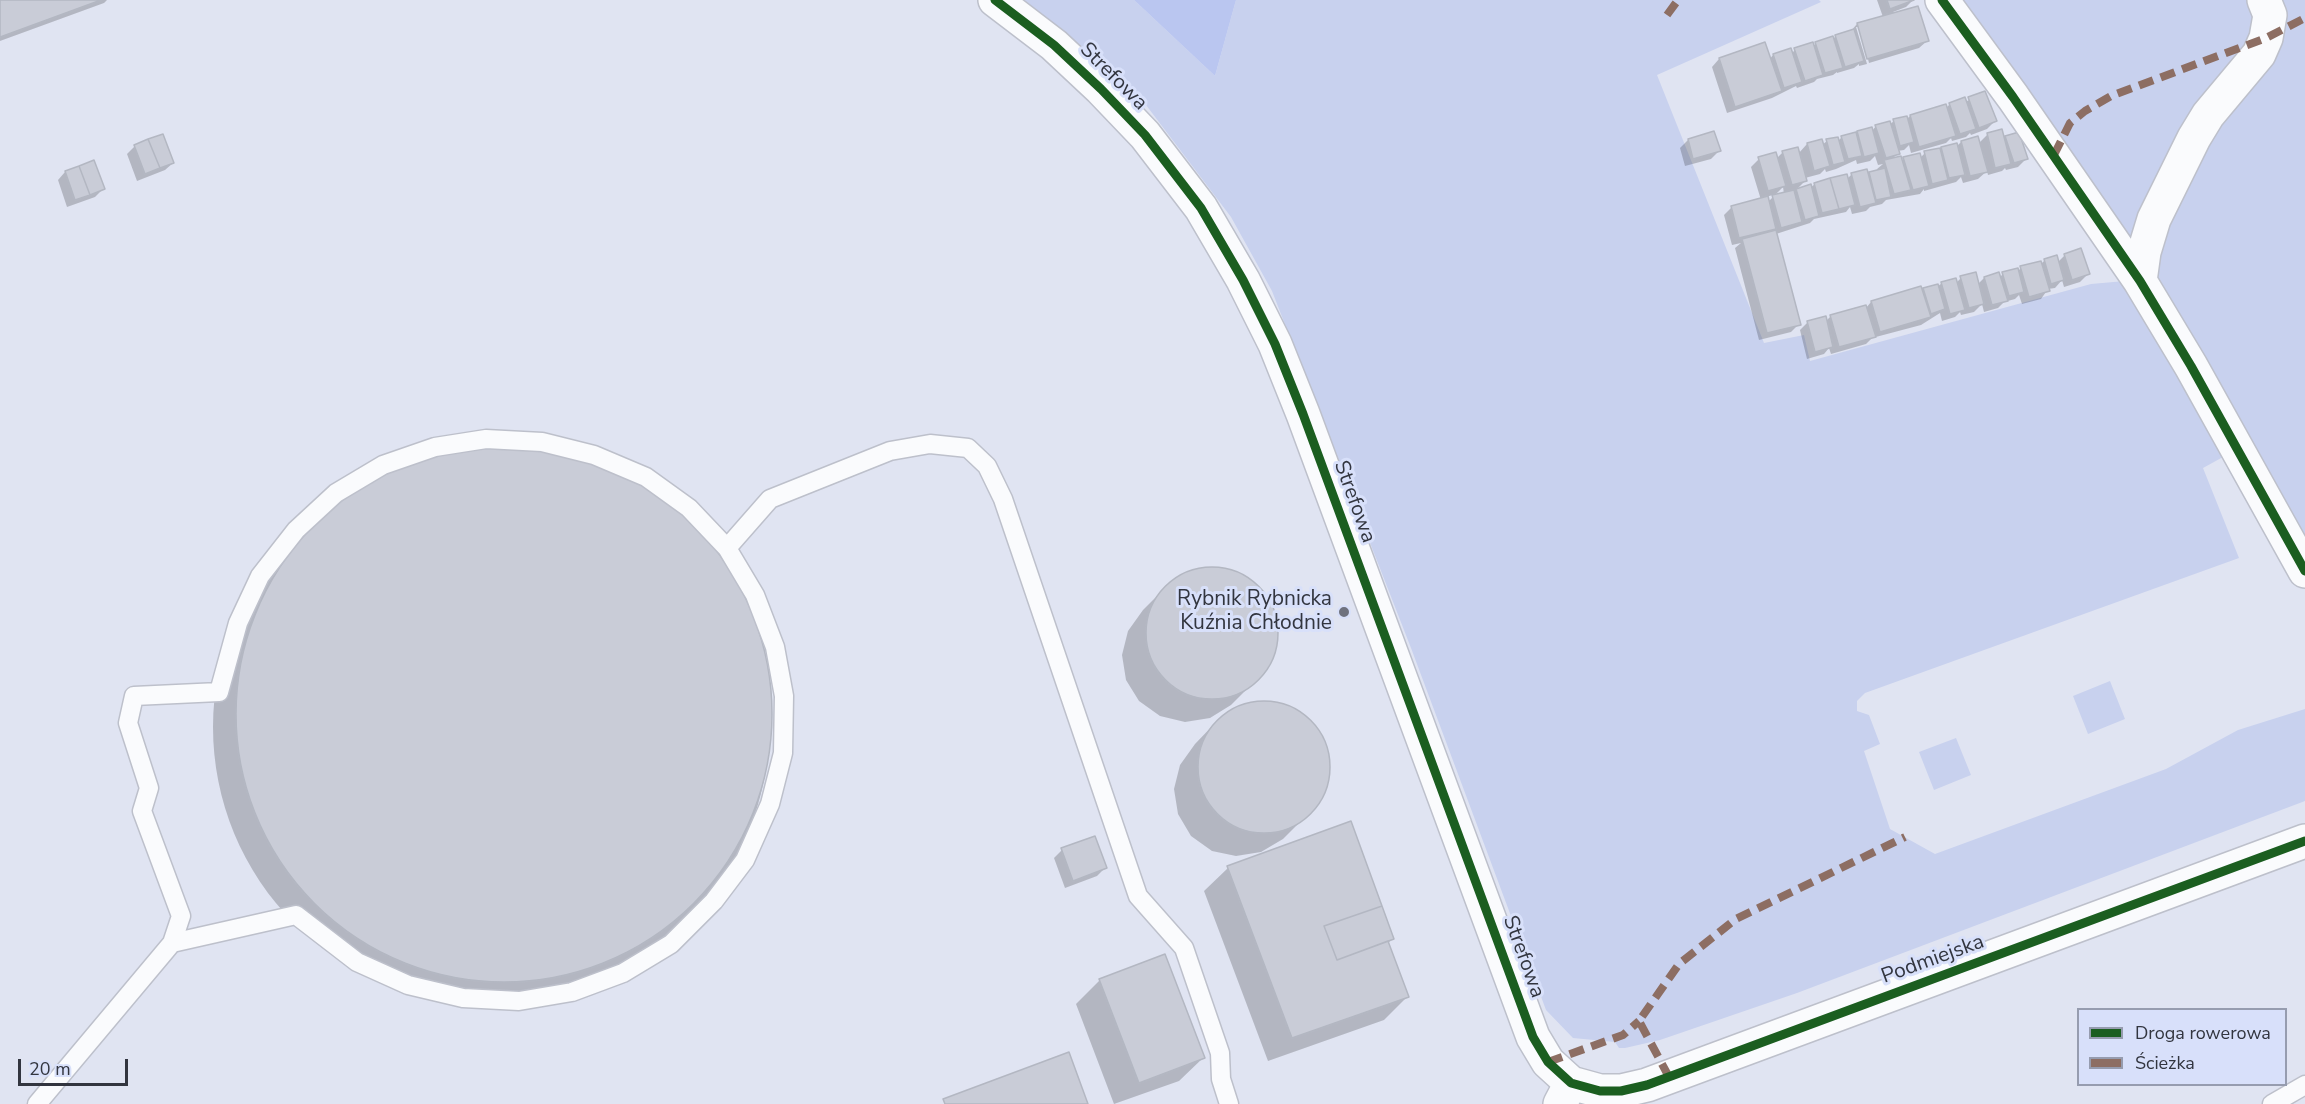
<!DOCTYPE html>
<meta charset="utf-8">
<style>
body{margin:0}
#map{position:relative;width:2305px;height:1104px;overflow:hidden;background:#e0e4f2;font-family:"Nunito Sans",sans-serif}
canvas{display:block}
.legend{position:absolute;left:2077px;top:1008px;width:210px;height:78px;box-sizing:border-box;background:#d8e0fa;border:2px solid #969caf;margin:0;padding:8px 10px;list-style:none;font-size:18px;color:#32353f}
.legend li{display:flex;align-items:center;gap:12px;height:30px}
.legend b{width:30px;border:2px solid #969caf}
.scale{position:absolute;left:18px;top:1059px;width:110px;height:27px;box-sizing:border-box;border:3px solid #32353f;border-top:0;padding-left:8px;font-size:18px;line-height:21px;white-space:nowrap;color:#32353f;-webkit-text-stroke:4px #d8e0fa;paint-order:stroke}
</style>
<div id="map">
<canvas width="2305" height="1104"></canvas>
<ul class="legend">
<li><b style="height:8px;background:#1b5e20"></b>Droga rowerowa</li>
<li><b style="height:8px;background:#8d6e63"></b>Ścieżka</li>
</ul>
<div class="scale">20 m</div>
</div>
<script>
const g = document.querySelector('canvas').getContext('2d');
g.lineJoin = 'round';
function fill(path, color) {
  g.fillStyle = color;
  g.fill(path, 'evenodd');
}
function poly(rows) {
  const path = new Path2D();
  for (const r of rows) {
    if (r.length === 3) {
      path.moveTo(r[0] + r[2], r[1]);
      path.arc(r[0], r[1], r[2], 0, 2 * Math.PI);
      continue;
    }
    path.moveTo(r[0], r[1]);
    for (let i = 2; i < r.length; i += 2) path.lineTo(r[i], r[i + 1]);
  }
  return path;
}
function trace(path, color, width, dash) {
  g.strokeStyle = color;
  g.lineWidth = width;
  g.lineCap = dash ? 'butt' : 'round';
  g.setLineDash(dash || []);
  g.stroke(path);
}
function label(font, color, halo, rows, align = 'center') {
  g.font = font + ' "Nunito Sans",sans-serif';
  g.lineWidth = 6;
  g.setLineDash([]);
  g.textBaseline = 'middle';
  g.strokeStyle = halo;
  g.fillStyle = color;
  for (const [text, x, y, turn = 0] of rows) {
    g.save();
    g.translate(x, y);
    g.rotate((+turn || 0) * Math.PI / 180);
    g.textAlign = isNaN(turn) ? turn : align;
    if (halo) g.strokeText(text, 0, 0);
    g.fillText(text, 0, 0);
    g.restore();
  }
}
fill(poly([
 [1018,0,1134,0,1215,76,1236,0,1819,0,1821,2,1657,75,1764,343,1804,335,1810,361,2091,284,2125,281,1933,0,2305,0,2305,540,2223,457,2203,468,2239,558,1865,693,1857,701,1857,711,1869,715,1880,744,1864,751,1890,829,1935,854,2166,769,2238,730,2305,709,2305,801,1797,993,1660,1040,1625,1048,1619,1048,1615,1042,1573,1038,1546,1010,1411,648,1272,291,1231,217,1146,105,1065,33],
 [2110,681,2125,719,2088,734,2073,696],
 [1956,738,1971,775,1934,790,1919,752]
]), '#c8d1ee');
fill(poly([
 [1134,0,1236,0,1215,76]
]), '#bac6f0');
fill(poly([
 [0,0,107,0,104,3,0,41],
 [1877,0,1913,0,1906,7,1893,12,1894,14,1927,41,1919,48,1869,63,1860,27,1856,27,1867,64,1859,66,1859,64,1854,68,1837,73,1837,72,1833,75,1817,79,1814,82,1797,88,1796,86,1772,98,1727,113,1712,67,1719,59,1769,60,1773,55,1790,50,1791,54,1795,50,1832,40,1836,36,1850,32,1857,24,1883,17],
 [1984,93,1995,121,1987,129,1971,135,1970,133,1966,137,1952,141,1951,138,1946,143,1911,153,1909,145,1904,150,1897,151,1898,153,1892,159,1901,161,1904,159,1920,158,1925,153,1956,147,1961,142,1979,143,1988,134,2004,140,2006,138,2026,159,2018,167,2006,170,2005,168,2002,171,1988,175,1987,171,1978,179,1963,183,1961,177,1956,182,1924,191,1924,189,1920,194,1886,200,1882,204,1870,207,1866,211,1852,214,1850,207,1846,212,1814,219,1810,223,1776,234,1799,324,1791,332,1759,340,1735,248,1741,243,1732,245,1724,215,1732,207,1761,200,1751,167,1759,159,1776,159,1783,152,1798,154,1807,144,1822,145,1827,141,1838,141,1842,137,1872,131,1876,126,1889,125,1894,121,1906,120,1910,116,1945,106,1946,108,1950,104,1965,102],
 [1875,156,1878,165,1883,164,1877,169,1878,172,1867,176,1852,174,1847,179,1815,184,1810,188,1810,186,1796,190,1805,181,1805,178,1820,174,1825,169,1826,172,1836,169,1856,160,1857,164,1870,161],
 [1783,187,1784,194,1773,197],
 [1776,194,1768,202,1766,197],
 [1688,140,1719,151,1711,159,1685,166,1680,148],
 [135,146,173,163,165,170,137,181,127,154],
 [65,172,103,189,95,197,67,207,58,180],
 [2065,255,2088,274,2080,282,2064,287,2062,280,2055,288,2048,289,2041,299,2022,304,2019,295,2015,299,2004,302,1998,308,1984,312,1982,304,1974,312,1961,315,1960,312,1955,317,1942,321,1940,313,1921,325,1872,338,1866,344,1831,354,1829,348,1824,354,1807,359,1800,330,1808,322,1826,321,1830,317,1866,308,1871,302,1921,292,1924,289,1937,287,1942,283,1956,283,1961,278,1977,285,1984,278,1999,278,2003,274,2017,272,2021,268,2041,264,2045,260,2058,262],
 [491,727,278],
 [1214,568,1239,574,1260,589,1273,610,1277,635,1271,660,1256,680,1231,705,1210,718,1185,722,1160,716,1139,701,1126,680,1122,655,1128,631,1143,610,1168,585,1189,572],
 [1266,702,1291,708,1311,723,1325,744,1329,769,1322,794,1308,814,1283,839,1261,852,1236,856,1212,851,1191,836,1178,814,1174,789,1180,765,1195,744,1219,719,1241,706],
 [1094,838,1105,868,1097,876,1065,888,1054,858,1062,850],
 [1228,868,1392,939,1387,944,1408,996,1384,1020,1268,1061,1204,891],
 [1100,980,1203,1058,1179,1081,1114,1104,1076,1004]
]), '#0003');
const building = poly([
 [0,0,101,0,0,37,0,0],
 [1887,0,1914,0,1890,9,1887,0],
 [1918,6,1929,41,1867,59,1857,23,1918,6],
 [1854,29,1864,61,1845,67,1835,35,1854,29],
 [1833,36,1843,68,1825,73,1815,42,1833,36],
 [1765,42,1782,91,1735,107,1719,58,1765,42],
 [1813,42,1823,75,1805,81,1794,48,1813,42],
 [1791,48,1802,82,1784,88,1773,54,1791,48],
 [1985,91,1997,121,1979,128,1968,97,1985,91],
 [1965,97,1976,129,1960,134,1949,103,1965,97],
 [1946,104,1956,136,1919,147,1910,115,1946,104],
 [1907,116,1914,142,1900,146,1893,119,1907,116],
 [1890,121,1900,154,1886,158,1875,125,1890,121],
 [1872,127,1879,153,1864,157,1857,131,1872,127],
 [2002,129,2011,164,1995,168,1987,133,2002,129],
 [1714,131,1721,151,1693,159,1688,139,1714,131],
 [1856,132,1862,156,1848,159,1841,136,1856,132],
 [2019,132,2028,159,2014,163,2005,136,2019,132],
 [163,134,174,163,160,168,148,139,163,134],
 [1978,136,1988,172,1970,176,1961,141,1978,136],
 [1838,137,1845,162,1833,165,1826,139,1838,137],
 [148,139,160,168,145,174,134,145,148,139],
 [1822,139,1830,166,1814,171,1807,143,1822,139],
 [1957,143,1965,175,1949,178,1941,147,1957,143],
 [1798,147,1807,181,1792,185,1782,151,1798,147],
 [1940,148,1948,180,1932,184,1924,151,1940,148],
 [1776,152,1786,186,1768,191,1758,157,1776,152],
 [1920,153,1929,186,1913,190,1903,157,1920,153],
 [1901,156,1911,190,1894,194,1884,160,1901,156],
 [94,160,105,189,90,195,79,166,94,160],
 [79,166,90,195,75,200,65,171,79,166],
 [1885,168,1891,197,1876,200,1869,172,1885,168],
 [1867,169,1876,203,1860,207,1851,173,1867,169],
 [1847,174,1855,205,1839,209,1830,178,1847,174],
 [1830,178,1839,209,1822,213,1814,183,1830,178],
 [1811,184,1819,216,1805,220,1796,189,1811,184],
 [1794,190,1802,222,1781,228,1772,195,1794,190],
 [1768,196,1776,229,1739,238,1731,206,1768,196],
 [1776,230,1801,325,1767,333,1742,239,1776,230],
 [2081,248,2090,274,2072,280,2064,254,2081,248],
 [2057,255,2064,280,2051,284,2044,259,2057,255],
 [2041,261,2050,291,2029,297,2020,266,2041,261],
 [2018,268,2024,292,2009,296,2002,272,2018,268],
 [1976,272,1984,304,1969,308,1960,276,1976,272],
 [1999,272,2008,301,1992,305,1984,277,1999,272],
 [1956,278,1965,310,1950,314,1941,282,1956,278],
 [1938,284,1945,309,1931,314,1923,288,1938,284],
 [1921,286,1931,317,1880,332,1871,301,1921,286],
 [1866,305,1876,337,1839,347,1830,315,1866,305],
 [1826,316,1833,347,1815,352,1807,321,1826,316],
 [504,714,268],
 [1212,633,66],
 [1264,767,66],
 [1351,821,1382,906,1324,926,1337,960,1388,941,1409,997,1292,1038,1227,866,1351,821],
 [1095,836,1107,868,1073,881,1061,848,1095,836],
 [1382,906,1394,939,1337,960,1324,926,1382,906],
 [1165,954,1205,1058,1139,1083,1099,979,1165,954],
 [1069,1052,1088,1104,945,1104,943,1099,1069,1052]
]);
fill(building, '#c9ccd7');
trace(building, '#b3b7c2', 1.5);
const service = poly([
 [727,548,770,499,890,451,930,444,968,448,987,466,1003,499,1138,896,1184,948,1220,1053,1221,1079,1229,1104],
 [37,1104,172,943,181,916,142,811,149,788,128,723,134,696,219,692,238,623,260,576,296,530,336,493,383,465,435,447,486,439,542,442,594,455,646,477,689,508,727,548,755,595,775,647,784,696,783,753,770,804,745,860,714,901,671,944,623,973,572,992,519,1001,463,998,408,985,357,962,296,915,172,943],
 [2272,1104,2305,1085]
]);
const minor = poly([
 [1942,0,2013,97,2140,281,2191,366,2305,571],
 [2140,281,2144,252,2154,219,2194,138,2208,115,2259,54,2266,38,2270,15,2264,0],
 [1560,1104,1571,1083]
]);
const tertiary = poly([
 [995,0,1054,45,1101,89,1145,135,1201,208,1243,280,1275,344,1303,414,1533,1037,1548,1062,1571,1083,1600,1091,1621,1091,1647,1085,2305,841]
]);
trace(service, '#bdc0cb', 21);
trace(minor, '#bdc0cb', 36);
trace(tertiary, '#bdc0cb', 36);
trace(service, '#fafbfd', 18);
trace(minor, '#fafbfd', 33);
trace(tertiary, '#fafbfd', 33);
trace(poly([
 [1667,15,1678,0],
 [2054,155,2070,123,2085,111,2111,96,2266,38,2305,18],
 [1548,1062,1623,1035,1639,1021],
 [1669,1077,1639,1021,1679,964,1736,919,1905,837]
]), '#8d6e63', 8, [15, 8]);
trace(poly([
 [995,0,1054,45,1101,89,1145,135,1201,208,1243,280,1275,344,1303,414,1533,1037,1548,1062,1571,1083,1600,1091,1621,1091,1647,1085,2305,841],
 [1942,0,2013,97,2140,281,2191,366,2305,571]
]), '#1b5e20', 9);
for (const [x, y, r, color] of [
 [1344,612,6,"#6f727e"]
]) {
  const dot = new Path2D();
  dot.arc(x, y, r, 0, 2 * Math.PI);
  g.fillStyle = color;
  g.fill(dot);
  trace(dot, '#d8e0fa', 2);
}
label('21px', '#32353f', '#d8e0fa', [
 ["Strefowa",1113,77,45],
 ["Strefowa",1354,502,70],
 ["Strefowa",1523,957,70],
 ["Podmiejska",1933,960,-20]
]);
label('21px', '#32353f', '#d8e0fa', [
 ["Rybnik Rybnicka",1332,600],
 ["Kuźnia Chłodnie",1332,624]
], 'right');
</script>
